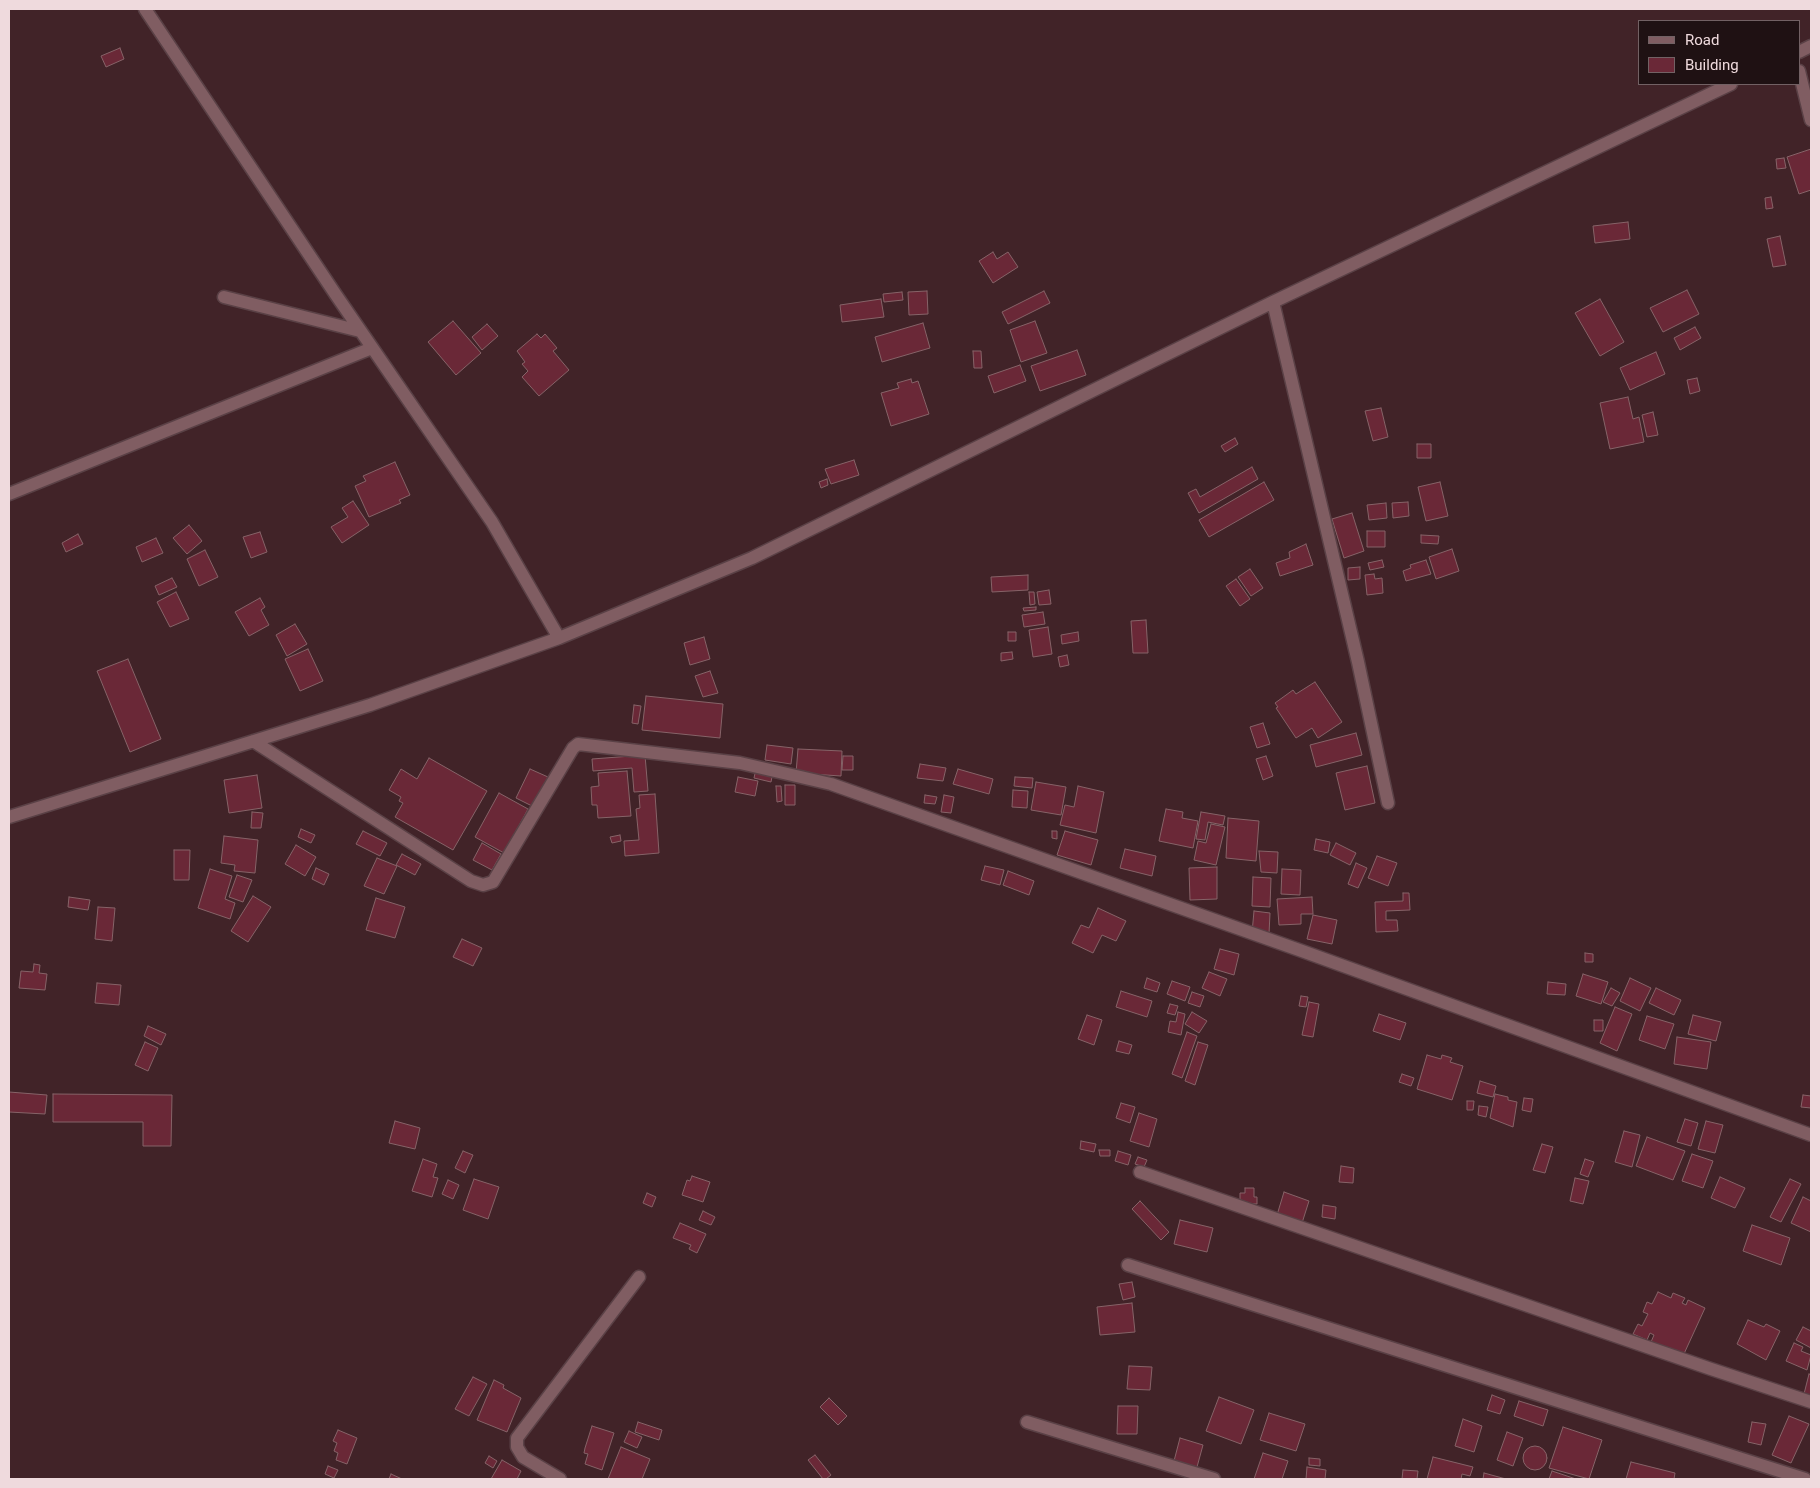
<!DOCTYPE html>
<style>
body{margin:0}
#map{position:relative;width:1820px;height:1488px;overflow:hidden;background:#412328;font-family:Roboto,sans-serif}
canvas{display:block}
.frame{position:absolute;inset:0;border:10px solid #efdadd;pointer-events:none}
.legend{position:absolute;left:1638px;top:20px;width:162px;height:65px;box-sizing:border-box;background:#1f1113;border:1px solid #726164;margin:0;padding:6px 9px;list-style:none;font-size:15px;color:#efdadd}
.legend li{display:flex;align-items:center;gap:10px;height:25px}
.legend b{width:25px;border:1px solid #726164}
</style>
<div id="map">
<canvas width="1820" height="1488"></canvas>
<div class="frame"></div>
<ul class="legend">
<li><b style="height:6px;background:#805d62"></b>Road</li>
<li><b style="height:14px;background:#6a2837"></b>Building</li>
</ul>
</div>
<script>
const g = document.querySelector('canvas').getContext('2d');
g.lineJoin = 'round';
function fill(path, color) {
  g.fillStyle = color;
  g.fill(path, 'evenodd');
}
function poly(rows) {
  const path = new Path2D();
  for (const r of rows) {
    if (r.length === 3) {
      path.moveTo(r[0] + r[2], r[1]);
      path.arc(r[0], r[1], r[2], 0, 2 * Math.PI);
      continue;
    }
    path.moveTo(r[0], r[1]);
    for (let i = 2; i < r.length; i += 2) path.lineTo(r[i], r[i + 1]);
  }
  return path;
}
function trace(path, color, width, dash) {
  g.strokeStyle = color;
  g.lineWidth = width;
  g.lineCap = dash ? 'butt' : 'round';
  g.setLineDash(dash || []);
  g.stroke(path);
}
const building = poly([
 [120,48,124,59,106,67,101,56,120,48],
 [1811,149,1811,190,1799,194,1787,157,1811,149],
 [1784,158,1786,168,1777,169,1776,159,1784,158],
 [1771,197,1773,208,1766,209,1765,198,1771,197],
 [1628,222,1630,239,1595,243,1593,226,1628,222],
 [1780,236,1786,265,1773,267,1767,239,1780,236],
 [993,252,997,259,1008,252,1018,267,993,283,979,261,993,252],
 [1687,290,1699,314,1663,332,1650,308,1687,290],
 [927,291,928,314,909,315,908,292,927,291],
 [1044,291,1050,303,1008,324,1002,312,1044,291],
 [902,292,903,300,884,302,883,294,902,292],
 [881,299,884,317,842,322,840,305,881,299],
 [1600,299,1624,342,1600,356,1575,313,1600,299],
 [453,321,481,353,456,375,428,342,453,321],
 [1035,321,1047,353,1021,362,1010,330,1035,321],
 [923,323,930,348,882,362,875,337,923,323],
 [487,324,498,336,482,350,472,337,487,324],
 [1695,327,1701,338,1680,350,1674,338,1695,327],
 [537,334,541,338,545,334,557,348,553,351,569,370,539,396,522,377,528,371,522,364,525,362,517,351,537,334],
 [1077,350,1086,375,1040,391,1031,366,1077,350],
 [973,351,981,351,982,368,974,368,973,351],
 [1656,352,1665,374,1630,390,1620,368,1656,352],
 [1020,365,1026,381,994,393,988,376,1020,365],
 [1697,378,1700,391,1690,394,1687,380,1697,378],
 [911,379,912,383,918,381,929,414,891,426,881,393,899,388,897,383,911,379],
 [1628,397,1633,419,1639,417,1644,442,1610,449,1600,403,1628,397],
 [1381,408,1388,437,1373,441,1365,411,1381,408],
 [1653,412,1658,435,1647,437,1642,415,1653,412],
 [1235,438,1238,444,1225,452,1221,446,1235,438],
 [1417,444,1431,444,1431,458,1417,458,1417,444],
 [854,460,859,475,831,484,825,469,854,460],
 [395,462,410,495,399,500,401,503,369,517,355,486,366,481,363,476,395,462],
 [1252,467,1258,479,1199,513,1188,493,1196,489,1200,497,1252,467],
 [827,479,828,485,821,488,819,482,827,479],
 [1264,482,1274,500,1209,537,1199,520,1264,482],
 [1440,482,1448,516,1426,521,1418,487,1440,482],
 [353,501,369,525,342,543,331,527,348,517,342,508,353,501],
 [1408,502,1409,516,1393,518,1392,503,1408,502],
 [1386,503,1387,518,1369,520,1367,505,1386,503],
 [1352,513,1364,551,1344,558,1332,519,1352,513],
 [189,525,202,541,187,554,173,538,189,525],
 [1367,531,1385,531,1385,547,1367,547,1367,531],
 [260,532,267,552,251,558,243,537,260,532],
 [78,534,83,544,66,552,62,543,78,534],
 [1421,535,1439,536,1438,544,1421,543,1421,535],
 [156,538,163,553,142,562,136,547,156,538],
 [1306,544,1313,565,1280,576,1276,563,1290,558,1289,552,1306,544],
 [1452,549,1459,571,1436,579,1429,557,1452,549],
 [205,550,218,577,199,586,187,559,205,550],
 [1382,560,1384,567,1370,570,1368,563,1382,560],
 [1426,560,1431,574,1406,581,1403,571,1411,568,1410,565,1426,560],
 [1360,567,1360,579,1348,580,1348,568,1360,567],
 [1250,569,1263,588,1251,596,1238,577,1250,569],
 [1374,574,1375,579,1382,578,1383,593,1367,595,1365,575,1374,574],
 [1028,575,1028,590,992,592,991,577,1028,575],
 [172,578,177,587,159,595,155,586,172,578],
 [1236,579,1250,599,1240,606,1226,586,1236,579],
 [1049,590,1051,604,1039,605,1037,592,1049,590],
 [176,592,189,619,170,627,157,602,176,592],
 [1029,592,1034,592,1035,604,1030,605,1029,592],
 [260,598,265,607,261,610,269,625,249,636,235,612,260,598],
 [1036,607,1036,610,1024,611,1023,608,1036,607],
 [1043,612,1045,624,1024,627,1022,615,1043,612],
 [1146,620,1148,653,1133,653,1131,621,1146,620],
 [295,624,307,644,287,656,276,635,295,624],
 [1048,627,1052,654,1033,657,1029,630,1048,627],
 [1008,632,1016,632,1016,641,1008,641,1008,632],
 [1078,632,1079,641,1062,644,1061,635,1078,632],
 [704,637,710,659,690,665,684,643,704,637],
 [308,649,323,681,300,691,285,659,308,649],
 [1012,652,1013,659,1001,661,1001,653,1012,652],
 [1067,655,1069,665,1060,667,1058,657,1067,655],
 [128,659,161,739,130,752,97,671,128,659],
 [710,671,718,693,703,697,695,676,710,671],
 [1315,682,1342,722,1318,738,1312,728,1296,738,1276,708,1278,707,1275,703,1293,690,1296,694,1315,682],
 [646,696,723,704,720,738,642,730,646,696],
 [634,705,641,706,638,724,632,723,634,705],
 [1263,723,1270,744,1257,748,1250,727,1263,723],
 [1356,733,1362,755,1316,767,1310,745,1356,733],
 [767,745,793,748,791,764,765,760,767,745],
 [798,749,842,751,841,776,796,773,798,749],
 [645,755,648,791,634,792,632,768,593,771,592,759,645,755],
 [843,756,853,756,853,770,842,770,843,756],
 [1266,756,1273,776,1263,780,1256,759,1266,756],
 [429,758,487,791,453,850,395,817,403,803,399,801,401,797,389,790,401,769,417,779,429,758],
 [920,764,946,768,943,781,917,778,920,764],
 [1367,766,1375,803,1345,810,1336,773,1367,766],
 [530,769,548,777,534,807,516,798,530,769],
 [756,769,773,772,771,782,754,778,756,769],
 [958,769,993,779,989,794,953,784,958,769],
 [627,771,631,816,598,818,597,805,592,805,591,787,599,786,598,773,627,771],
 [257,775,262,808,229,813,224,780,257,775],
 [738,777,758,781,755,796,735,792,738,777],
 [1015,777,1033,778,1032,788,1014,786,1015,777],
 [1036,782,1066,787,1061,815,1031,810,1036,782],
 [785,785,795,785,795,805,785,805,785,785],
 [776,786,781,786,782,801,777,802,776,786],
 [1078,786,1104,792,1096,833,1060,825,1065,805,1074,807,1078,786],
 [1013,790,1028,791,1027,808,1012,807,1013,790],
 [499,793,528,809,504,853,475,837,499,793],
 [655,794,659,853,625,856,624,841,639,840,636,809,640,808,639,795,655,794],
 [925,795,937,797,935,804,924,803,925,795],
 [944,795,954,797,951,813,941,812,944,795],
 [1166,809,1183,812,1182,818,1198,821,1193,848,1159,841,1166,809],
 [252,812,263,813,261,828,251,828,252,812],
 [1201,812,1225,816,1223,825,1208,822,1205,840,1196,839,1201,812],
 [1228,818,1259,821,1256,861,1226,858,1228,818],
 [1211,824,1225,827,1216,865,1194,860,1198,841,1206,843,1211,824],
 [301,829,315,835,311,843,298,837,301,829],
 [363,831,387,843,380,856,356,844,363,831],
 [1052,831,1057,831,1057,839,1052,838,1052,831],
 [1065,831,1098,840,1091,865,1057,855,1065,831],
 [620,835,621,841,612,843,610,837,620,835],
 [224,836,258,840,255,873,234,871,235,865,221,863,224,836],
 [1316,839,1330,842,1328,853,1314,850,1316,839],
 [482,843,501,854,492,870,473,860,482,843],
 [1336,843,1356,853,1350,865,1330,855,1336,843],
 [296,845,316,857,305,876,285,864,296,845],
 [1125,849,1156,856,1152,876,1120,868,1125,849],
 [174,850,190,850,189,880,174,880,174,850],
 [1259,851,1278,852,1277,873,1261,872,1259,851],
 [402,854,421,864,415,875,396,865,402,854],
 [1377,856,1397,863,1388,886,1368,878,1377,856],
 [377,858,397,866,384,894,364,886,377,858],
 [1356,863,1367,868,1358,888,1348,884,1356,863],
 [985,866,1004,870,1000,885,981,880,985,866],
 [1217,867,1217,899,1190,900,1189,868,1217,867],
 [316,868,329,874,324,885,312,879,316,868],
 [210,869,232,876,225,899,235,903,230,919,198,908,210,869],
 [1282,869,1301,870,1300,895,1281,894,1282,869],
 [1008,871,1034,881,1029,895,1003,885,1008,871],
 [237,875,252,880,243,902,229,897,237,875],
 [1253,877,1271,878,1270,907,1252,906,1253,877],
 [1403,893,1409,893,1410,910,1386,911,1386,920,1397,920,1398,931,1376,932,1375,902,1403,901,1403,893],
 [253,896,271,907,248,942,231,931,253,896],
 [69,897,90,900,88,910,68,907,69,897],
 [1312,897,1313,914,1301,914,1301,924,1279,925,1277,899,1312,897],
 [376,898,405,907,395,938,366,930,376,898],
 [98,907,115,908,112,941,95,939,98,907],
 [1098,908,1126,921,1116,941,1102,935,1093,953,1072,943,1081,925,1089,928,1098,908],
 [1254,911,1270,913,1269,934,1252,933,1254,911],
 [1313,915,1337,920,1332,944,1307,939,1313,915],
 [462,939,482,948,473,966,453,957,462,939],
 [1220,949,1239,954,1234,975,1214,969,1220,949],
 [1585,953,1593,954,1593,962,1585,962,1585,953],
 [34,964,40,965,39,973,47,974,45,990,19,988,21,971,33,972,34,964],
 [1209,972,1227,979,1220,996,1202,988,1209,972],
 [1583,974,1608,982,1601,1004,1576,996,1583,974],
 [1147,978,1160,983,1157,992,1144,988,1147,978],
 [1630,978,1651,988,1640,1011,1620,1001,1630,978],
 [1172,981,1190,987,1185,1001,1167,994,1172,981],
 [1548,982,1566,984,1565,995,1547,994,1548,982],
 [97,983,121,985,119,1005,95,1003,97,983],
 [1611,988,1620,993,1612,1006,1603,1002,1611,988],
 [1656,988,1681,1000,1674,1015,1649,1003,1656,988],
 [1121,991,1152,1001,1147,1017,1116,1007,1121,991],
 [1192,992,1204,996,1200,1007,1188,1003,1192,992],
 [1301,996,1308,997,1306,1007,1299,1006,1301,996],
 [1309,1002,1319,1004,1313,1037,1302,1035,1309,1002],
 [1170,1004,1178,1006,1175,1015,1167,1013,1170,1004],
 [1615,1007,1632,1014,1617,1051,1600,1043,1615,1007],
 [1178,1012,1185,1014,1181,1035,1168,1032,1170,1021,1176,1022,1178,1012],
 [1192,1012,1207,1021,1199,1033,1185,1024,1192,1012],
 [1379,1014,1406,1023,1400,1040,1373,1031,1379,1014],
 [1087,1015,1102,1020,1094,1045,1078,1039,1087,1015],
 [1693,1015,1721,1022,1716,1041,1688,1034,1693,1015],
 [1647,1016,1674,1024,1665,1049,1639,1040,1647,1016],
 [1594,1020,1603,1020,1603,1031,1594,1031,1594,1020],
 [148,1026,166,1034,161,1045,144,1036,148,1026],
 [1187,1032,1197,1036,1182,1078,1172,1074,1187,1032],
 [1677,1037,1711,1042,1707,1069,1674,1064,1677,1037],
 [1119,1041,1132,1045,1129,1054,1116,1051,1119,1041],
 [145,1042,158,1048,148,1071,135,1065,145,1042],
 [1198,1042,1208,1045,1195,1085,1185,1081,1198,1042],
 [1427,1055,1441,1059,1442,1055,1452,1058,1450,1062,1463,1066,1452,1100,1417,1089,1427,1055],
 [1402,1074,1414,1078,1411,1086,1399,1082,1402,1074],
 [1480,1081,1496,1086,1493,1097,1477,1093,1480,1081],
 [9,1092,47,1095,45,1114,9,1112,9,1092],
 [53,1094,172,1095,171,1146,143,1146,143,1122,53,1122,53,1094],
 [1495,1094,1508,1097,1508,1100,1517,1102,1513,1127,1490,1118,1495,1094],
 [1803,1095,1811,1096,1811,1108,1801,1107,1803,1095],
 [1524,1098,1533,1099,1531,1112,1522,1110,1524,1098],
 [1467,1101,1474,1101,1473,1110,1467,1110,1467,1101],
 [1121,1103,1135,1107,1130,1123,1116,1118,1121,1103],
 [1479,1106,1488,1107,1486,1117,1478,1115,1479,1106],
 [1139,1113,1157,1119,1149,1147,1130,1141,1139,1113],
 [1685,1119,1698,1123,1691,1146,1677,1142,1685,1119],
 [395,1121,420,1128,415,1149,389,1143,395,1121],
 [1706,1121,1723,1125,1715,1153,1698,1149,1706,1121],
 [1624,1131,1640,1135,1632,1167,1615,1162,1624,1131],
 [1647,1137,1685,1151,1673,1180,1636,1166,1647,1137],
 [1081,1141,1096,1144,1094,1152,1080,1149,1081,1141],
 [1542,1144,1553,1147,1545,1173,1533,1170,1542,1144],
 [1099,1150,1110,1150,1110,1156,1100,1156,1099,1150],
 [463,1151,473,1155,465,1173,455,1168,463,1151],
 [1118,1151,1131,1155,1128,1165,1115,1161,1118,1151],
 [1692,1154,1713,1161,1703,1188,1682,1181,1692,1154],
 [1138,1157,1147,1160,1144,1167,1135,1164,1138,1157],
 [423,1159,437,1164,433,1177,438,1178,432,1197,412,1191,423,1159],
 [1585,1159,1594,1162,1588,1177,1580,1174,1585,1159],
 [1341,1166,1354,1168,1353,1183,1339,1182,1341,1166],
 [692,1176,710,1182,703,1202,682,1195,687,1180,690,1181,692,1176],
 [1720,1177,1745,1188,1735,1208,1711,1198,1720,1177],
 [1575,1178,1589,1181,1583,1204,1570,1201,1575,1178],
 [474,1179,499,1187,488,1219,463,1210,474,1179],
 [1790,1179,1801,1184,1781,1222,1770,1217,1790,1179],
 [448,1180,459,1185,453,1199,442,1194,448,1180],
 [1245,1188,1254,1188,1254,1197,1257,1197,1257,1204,1240,1203,1240,1193,1245,1193,1245,1188],
 [1284,1192,1309,1201,1302,1223,1277,1215,1284,1192],
 [647,1193,656,1197,652,1207,643,1203,647,1193],
 [1803,1197,1811,1201,1811,1232,1791,1223,1803,1197],
 [1140,1201,1169,1232,1161,1240,1132,1209,1140,1201],
 [1323,1205,1336,1207,1335,1219,1322,1217,1323,1205],
 [703,1211,715,1217,711,1225,699,1220,703,1211],
 [1180,1220,1213,1228,1207,1252,1174,1244,1180,1220],
 [680,1223,706,1234,697,1253,689,1249,691,1245,673,1238,680,1223],
 [1752,1225,1790,1238,1781,1265,1743,1251,1752,1225],
 [1132,1282,1135,1297,1123,1300,1119,1284,1132,1282],
 [1658,1292,1671,1298,1673,1293,1685,1298,1682,1303,1686,1305,1688,1300,1705,1308,1683,1356,1651,1342,1654,1335,1650,1333,1647,1340,1633,1334,1638,1324,1642,1326,1648,1314,1643,1312,1647,1302,1652,1304,1658,1292],
 [1132,1303,1135,1332,1100,1335,1097,1307,1132,1303],
 [1748,1320,1764,1327,1766,1324,1780,1331,1766,1360,1737,1344,1748,1320],
 [1803,1327,1811,1331,1811,1348,1796,1340,1803,1327],
 [1794,1343,1803,1347,1801,1351,1811,1355,1807,1370,1786,1361,1794,1343],
 [1129,1366,1152,1367,1150,1390,1127,1389,1129,1366],
 [1809,1374,1811,1375,1811,1400,1803,1398,1809,1374],
 [473,1377,487,1384,469,1416,455,1409,473,1377],
 [494,1380,504,1385,503,1388,521,1398,507,1432,477,1420,494,1380],
 [1492,1395,1505,1400,1500,1414,1487,1410,1492,1395],
 [1219,1397,1254,1410,1241,1444,1206,1431,1219,1397],
 [829,1398,847,1416,838,1425,820,1407,829,1398],
 [1519,1401,1548,1410,1543,1426,1514,1416,1519,1401],
 [1118,1406,1138,1406,1137,1434,1117,1434,1118,1406],
 [1269,1413,1305,1424,1296,1451,1260,1440,1269,1413],
 [1789,1416,1809,1424,1791,1463,1772,1455,1789,1416],
 [1463,1419,1482,1426,1474,1452,1455,1446,1463,1419],
 [638,1422,662,1430,659,1440,635,1432,638,1422],
 [1752,1422,1766,1424,1761,1445,1748,1442,1752,1422],
 [592,1426,614,1433,602,1470,585,1464,588,1454,584,1453,585,1448,592,1426],
 [1563,1427,1602,1440,1589,1479,1549,1468,1563,1427],
 [338,1430,357,1438,347,1464,336,1460,338,1453,334,1451,337,1443,333,1441,338,1430],
 [629,1431,642,1437,637,1448,624,1442,629,1431],
 [1507,1432,1523,1438,1513,1466,1497,1460,1507,1432],
 [1180,1438,1203,1445,1197,1467,1174,1461,1180,1438],
 [1535,1458,12],
 [621,1447,650,1459,642,1479,608,1479,621,1447],
 [1263,1453,1288,1461,1282,1479,1254,1479,1263,1453],
 [815,1455,831,1475,826,1479,823,1479,808,1460,815,1455],
 [489,1456,497,1461,493,1468,485,1463,489,1456],
 [1433,1457,1473,1467,1470,1476,1462,1474,1461,1479,1427,1479,1433,1457],
 [1309,1458,1320,1459,1320,1466,1309,1465,1309,1458],
 [502,1460,521,1471,517,1479,491,1479,502,1460],
 [1631,1462,1675,1473,1674,1479,1626,1479,1631,1462],
 [328,1466,338,1470,334,1478,325,1474,328,1466],
 [1307,1467,1326,1470,1325,1479,1306,1479,1307,1467],
 [1403,1470,1418,1471,1417,1479,1402,1479,1403,1470],
 [1552,1471,1576,1479,1549,1479,1552,1471],
 [1484,1473,1506,1479,1483,1479,1484,1473],
 [391,1474,402,1479,389,1479,391,1474]
]);
fill(building, '#6a2837');
trace(building, '#866368', 1);
const minor = poly([
 [145,9,336,295,492,522,559,638],
 [1799,52,1811,46],
 [1799,71,1811,120],
 [224,297,360,331],
 [1273,302,1358,662,1388,803],
 [9,494,372,348],
 [253,741,471,881,483,885,493,882,573,748,578,744,740,763,831,784,1302,951,1811,1135],
 [9,817,370,705,559,638,752,558,1273,302,1731,84],
 [1140,1172,1711,1369,1811,1402],
 [1128,1265,1805,1479],
 [1027,1422,1214,1479],
 [560,1479,523,1457,517,1447,517,1438,639,1277]
]);
trace(minor, '#5a4146', 15);
trace(minor, '#805d62', 12);
</script>
